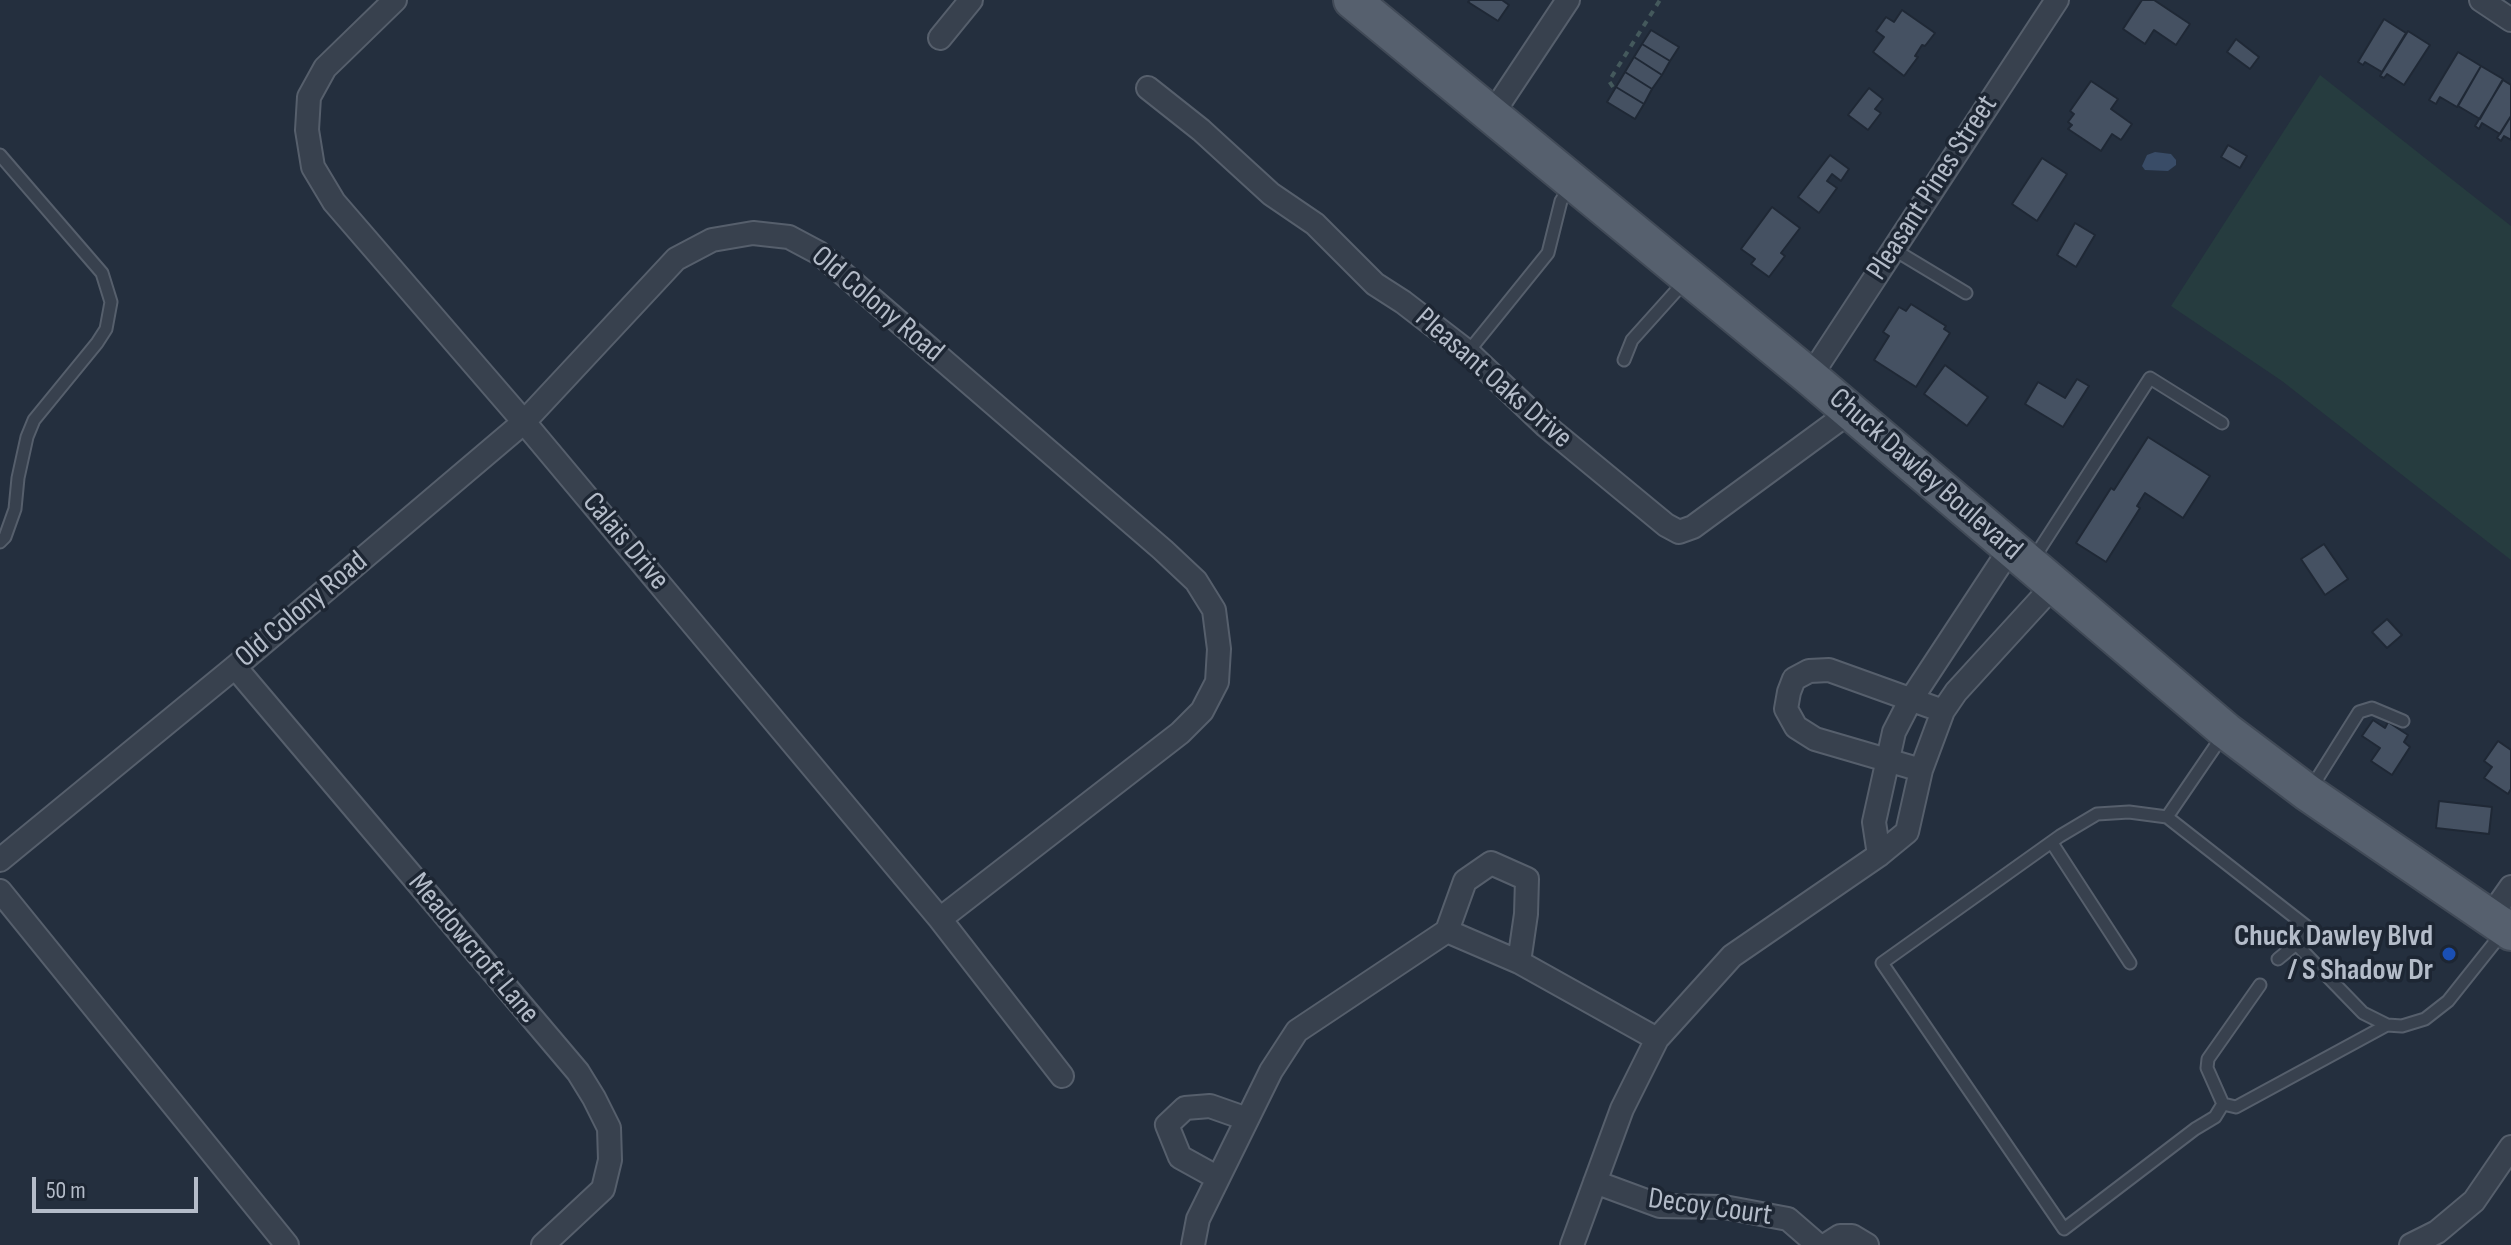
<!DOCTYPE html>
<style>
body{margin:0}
#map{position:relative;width:2511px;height:1245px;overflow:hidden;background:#242f3e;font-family:"Sofia Sans Condensed",sans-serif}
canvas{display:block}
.scale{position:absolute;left:32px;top:1177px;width:166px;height:36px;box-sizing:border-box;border:4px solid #b4bcc9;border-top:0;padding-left:10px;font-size:24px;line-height:28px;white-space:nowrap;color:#b4bcc9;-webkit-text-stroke:6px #1d2633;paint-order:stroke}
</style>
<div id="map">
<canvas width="2511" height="1245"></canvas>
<div class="scale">50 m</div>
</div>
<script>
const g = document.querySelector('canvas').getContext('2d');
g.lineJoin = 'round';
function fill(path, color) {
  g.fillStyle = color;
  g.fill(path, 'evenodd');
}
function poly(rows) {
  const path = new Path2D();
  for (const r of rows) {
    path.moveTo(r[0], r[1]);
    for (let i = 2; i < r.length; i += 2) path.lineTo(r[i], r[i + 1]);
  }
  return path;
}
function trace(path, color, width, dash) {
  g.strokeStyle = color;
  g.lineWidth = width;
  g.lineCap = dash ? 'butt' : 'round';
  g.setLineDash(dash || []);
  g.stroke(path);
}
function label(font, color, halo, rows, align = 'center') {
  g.font = font + ' "Sofia Sans Condensed",sans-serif';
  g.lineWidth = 7;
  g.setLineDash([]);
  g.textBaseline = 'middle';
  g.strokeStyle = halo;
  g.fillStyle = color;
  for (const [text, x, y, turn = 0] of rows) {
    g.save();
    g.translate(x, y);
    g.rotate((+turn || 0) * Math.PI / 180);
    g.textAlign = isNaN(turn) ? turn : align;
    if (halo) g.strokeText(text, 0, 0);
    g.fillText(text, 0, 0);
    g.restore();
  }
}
fill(poly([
 [2320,75,2511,226,2511,560,2282,381,2171,306]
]), '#263c3f');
fill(poly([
 [2155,152,2171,154,2176,160,2176,165,2168,171,2145,170,2142,166,2147,155]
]), '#394c67');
const building = poly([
 [1470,0,1502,0,1509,5,1498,21,1468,2,1470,0],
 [2142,0,2154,0,2190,24,2176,45,2154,30,2145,44,2123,29,2142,0],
 [1902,10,1935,33,1925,46,1922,45,1915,56,1918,57,1904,76,1873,52,1884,37,1876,31,1886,17,1894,22,1902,10],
 [2384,19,2406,33,2382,72,2365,62,2363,65,2358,62,2384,19],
 [1651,30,1679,47,1670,61,1642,44,1651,30],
 [2408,31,2430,45,2404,85,2387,74,2384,78,2380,76,2408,31],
 [2236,39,2259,57,2250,69,2227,52,2236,39],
 [1642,44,1670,61,1662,75,1634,57,1642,44],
 [2458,52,2481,66,2457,107,2440,97,2436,104,2429,100,2458,52],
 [1634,57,1662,75,1652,89,1625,72,1634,57],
 [2481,66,2503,79,2480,119,2458,106,2481,66],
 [1625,72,1652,89,1644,104,1616,87,1625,72],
 [2503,80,2511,85,2511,116,2500,134,2482,123,2479,129,2475,126,2503,80],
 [2091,81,2118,99,2111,109,2132,124,2121,140,2112,134,2101,151,2068,129,2072,125,2068,122,2074,114,2070,111,2091,81],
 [1616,87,1644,104,1635,119,1607,102,1616,87],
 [1869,88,1883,99,1875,109,1881,113,1868,130,1848,115,1869,88],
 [2511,116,2511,140,2504,136,2501,141,2497,138,2511,116],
 [2228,145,2247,156,2240,168,2221,157,2228,145],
 [1830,155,1849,169,1841,181,1832,174,1827,181,1837,188,1819,213,1798,197,1830,155],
 [2042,158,2067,174,2037,221,2012,204,2042,158],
 [1772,207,1800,228,1781,253,1785,256,1769,277,1751,264,1755,259,1741,249,1772,207],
 [2075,223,2095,235,2076,267,2057,255,2075,223],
 [1911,304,1946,326,1944,329,1950,333,1916,387,1874,360,1889,336,1883,332,1899,307,1906,311,1911,304],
 [1945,365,1988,397,1967,426,1924,394,1945,365],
 [2077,379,2089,386,2063,427,2025,404,2038,382,2065,398,2077,379],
 [2148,437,2210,476,2183,518,2145,493,2137,506,2140,508,2106,562,2076,543,2111,488,2114,490,2148,437],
 [2324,544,2348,579,2325,595,2301,559,2324,544],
 [2387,619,2402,635,2387,648,2372,632,2387,619],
 [2373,720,2385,728,2388,722,2408,735,2404,742,2410,747,2392,775,2371,761,2380,748,2362,736,2373,720],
 [2498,741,2511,750,2511,789,2508,794,2484,778,2492,767,2484,761,2498,741],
 [2439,801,2492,807,2489,834,2436,828,2439,801]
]);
fill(building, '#455162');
trace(building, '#1f2835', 2);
const lane = poly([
 [0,155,102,273,111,302,106,329,97,343,34,420,27,437,18,478,15,509,5,537,0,542],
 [1893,249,1966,293],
 [1468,352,1548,253,1561,201,1570,187],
 [1624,360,1632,340,1685,281],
 [2032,561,2150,378,2222,423],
 [2223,735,2167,817,2129,812,2097,814,2060,836,1882,963,2064,1229,2195,1129,2215,1117,2223,1104,2207,1068,2208,1059,2260,985],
 [2310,790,2359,712,2372,708,2403,721],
 [2167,817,2306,926,2306,933,2301,940,2278,959],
 [2052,843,2130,963],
 [2296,944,2363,1013,2387,1025,2402,1026,2425,1019,2448,1001,2503,932],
 [2223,1104,2236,1107,2387,1025]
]);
const street = poly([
 [395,0,325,68,309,97,307,130,313,167,334,202,524,422,940,919,1062,1076],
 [2481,0,2511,20],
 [940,38,971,0],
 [1148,88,1201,130,1271,194,1315,224,1375,284,1403,302,1468,352,1546,426,1666,525,1679,532,1693,527,1851,411],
 [1491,116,1568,0],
 [1810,377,2057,0],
 [235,667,578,1072,594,1098,609,1128,610,1160,603,1189,543,1245],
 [1921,770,1815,739,1796,727,1786,709,1789,692,1794,679,1809,671,1829,670,1943,711],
 [1879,855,1874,822,1894,732,1910,701,2010,549],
 [0,860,235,667,524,422,676,259,712,240,753,233,789,237,819,253,1163,550,1196,581,1214,610,1219,649,1217,682,1202,711,1180,733,940,919],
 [0,891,287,1245],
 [2490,917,2511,887],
 [1447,931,1465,881,1491,863,1527,879,1526,914,1519,962],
 [1218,1178,1180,1157,1167,1125,1185,1108,1210,1106,1247,1119],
 [1595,1182,1660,1206,1724,1207,1788,1219,1818,1245],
 [1193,1245,1198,1219,1271,1071,1297,1031,1447,931,1519,962,1657,1039],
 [1572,1245,1622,1109,1657,1039,1732,956,1879,855,1907,832,1921,770,1943,711,1956,692,2053,586],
 [1826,1245,1840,1236,1852,1236,1867,1245],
 [2411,1245,2437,1232,2474,1201,2511,1147]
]);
const primary = poly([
 [1352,0,1810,377,2226,731,2308,793,2511,932]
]);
trace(lane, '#565f6c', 15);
trace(street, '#565f6c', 26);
trace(primary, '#414a57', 40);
trace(poly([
 [1613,87,1609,81,1660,0]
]), '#44595c', 4, [6, 6]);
trace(lane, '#38414e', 11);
trace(street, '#38414e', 22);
trace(primary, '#56606e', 36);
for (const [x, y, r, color] of [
 [2449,954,8,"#1a4fb4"]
]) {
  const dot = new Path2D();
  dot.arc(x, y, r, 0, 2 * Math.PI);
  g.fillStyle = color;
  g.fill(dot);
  trace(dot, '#1d2633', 3);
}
label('30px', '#b4bcc9', '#1d2633', [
 ["Pleasant Pines Street",1933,188,-57],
 ["Old Colony Road",877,305,40],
 ["Pleasant Oaks Drive",1493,379,41],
 ["Chuck Dawley Boulevard",1925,475,41],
 ["Calais Drive",625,542,50],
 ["Old Colony Road",302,610,-40],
 ["Meadowcroft Lane",473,949,50],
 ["Decoy Court",1710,1208,8]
]);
label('bold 30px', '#b4bcc9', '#1d2633', [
 ["Chuck Dawley Blvd",2433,937],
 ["/ S Shadow Dr",2433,971]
], 'right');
</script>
